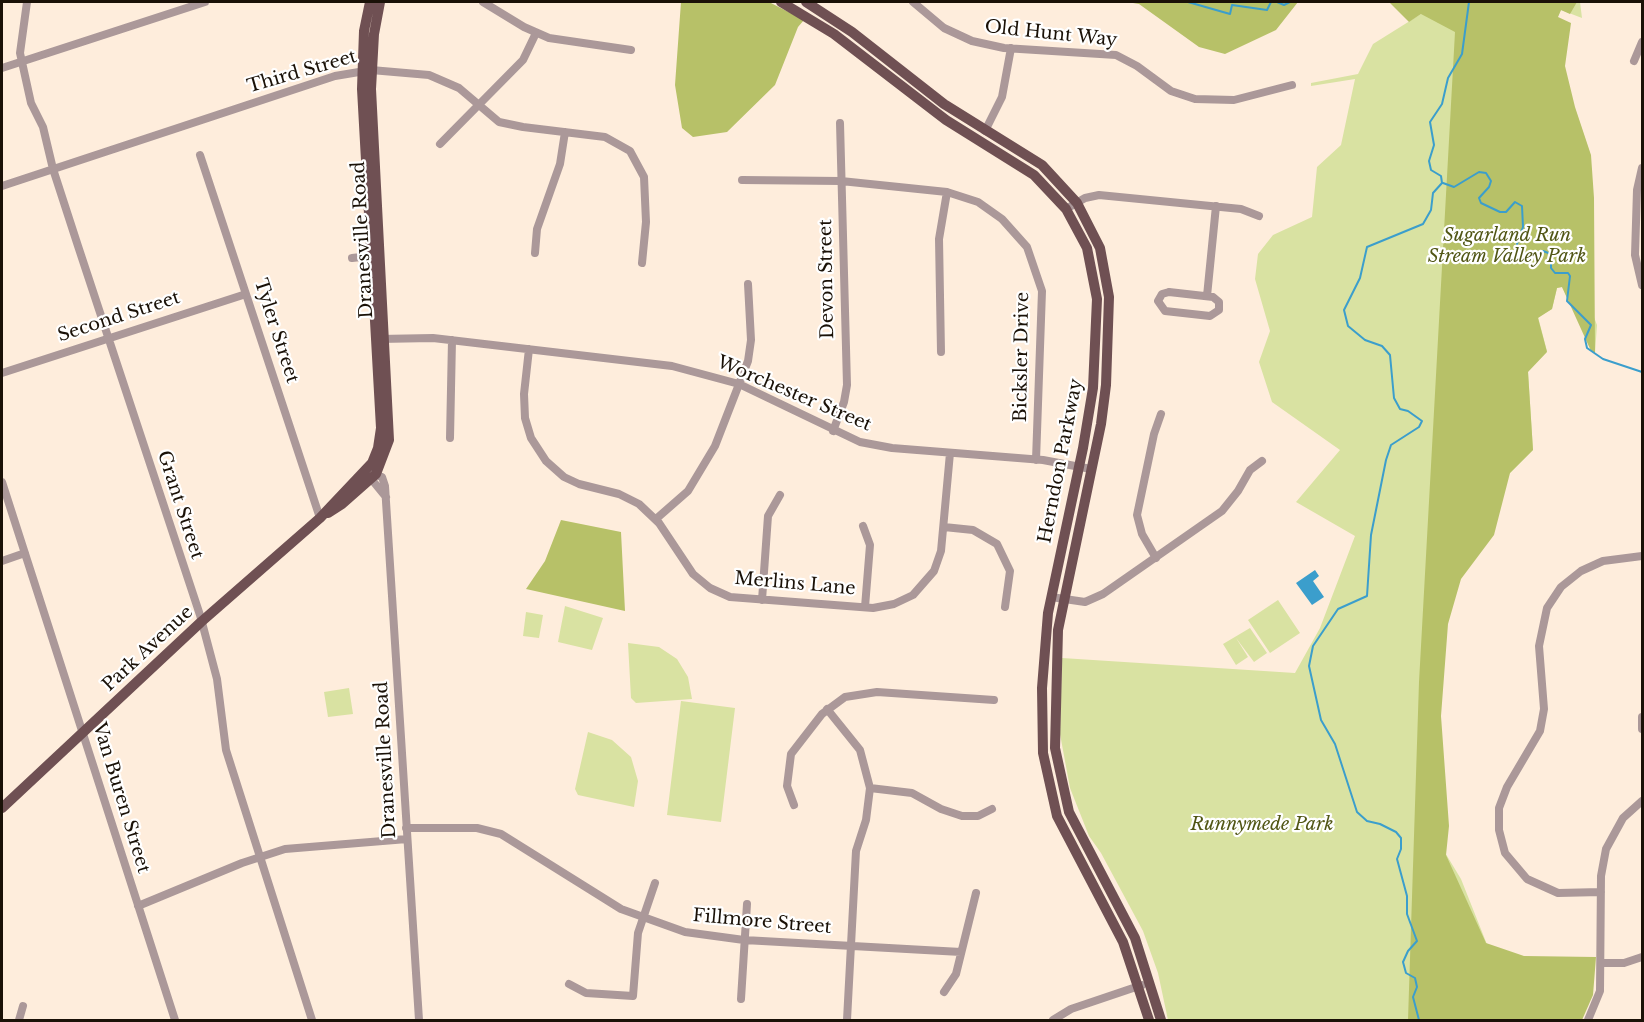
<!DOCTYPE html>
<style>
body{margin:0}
#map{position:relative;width:1644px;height:1022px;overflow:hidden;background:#feeddc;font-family:"Libre Baskerville",serif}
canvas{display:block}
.frame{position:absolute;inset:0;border:3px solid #1a1107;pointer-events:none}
</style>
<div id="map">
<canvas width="1644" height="1022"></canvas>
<div class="frame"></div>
</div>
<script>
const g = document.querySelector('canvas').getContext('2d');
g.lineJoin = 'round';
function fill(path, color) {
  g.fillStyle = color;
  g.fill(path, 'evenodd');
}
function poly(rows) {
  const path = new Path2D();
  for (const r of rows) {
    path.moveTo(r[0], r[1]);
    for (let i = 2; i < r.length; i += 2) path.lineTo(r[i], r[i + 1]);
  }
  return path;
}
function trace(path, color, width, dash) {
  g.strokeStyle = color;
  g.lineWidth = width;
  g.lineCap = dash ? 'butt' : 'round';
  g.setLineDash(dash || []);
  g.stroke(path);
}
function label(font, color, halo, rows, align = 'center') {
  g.font = font + ' "Libre Baskerville",serif';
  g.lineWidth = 4.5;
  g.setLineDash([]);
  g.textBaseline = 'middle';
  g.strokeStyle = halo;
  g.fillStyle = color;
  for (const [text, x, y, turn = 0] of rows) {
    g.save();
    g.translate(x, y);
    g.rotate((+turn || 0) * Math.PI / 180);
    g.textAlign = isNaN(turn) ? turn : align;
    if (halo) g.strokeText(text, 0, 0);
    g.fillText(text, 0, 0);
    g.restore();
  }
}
fill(poly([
 [1397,2,1580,2,1582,18,1561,10,1541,51,1573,262,1597,325,1595,353,1562,287,1557,288,1552,309,1538,317,1547,351,1528,371,1533,450,1510,473,1440,582,1430,828,1461,879,1492,957,1474,1020,1168,1020,1158,973,1143,931,1101,853,1089,836,1070,788,1060,734,1062,658,1295,673,1320,628,1355,536,1296,502,1340,450,1272,402,1259,362,1270,331,1255,279,1258,254,1273,235,1312,217,1317,167,1341,145,1355,79,1311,86,1311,83,1358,74,1373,44,1421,14],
 [1278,600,1300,633,1270,653,1248,620],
 [565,606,603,618,592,650,558,642],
 [526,612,543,615,539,638,523,636],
 [1250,628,1267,653,1254,662,1236,638,1248,657,1236,665,1223,644],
 [628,643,659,647,677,659,688,677,692,699,636,703,631,698],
 [349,688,353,714,328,717,324,692],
 [681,701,735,708,721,822,667,815],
 [588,732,612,740,631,757,638,781,634,807,578,795,575,789]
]), '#d9e2a2');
fill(poly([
 [681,2,769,2,804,20,798,27,775,85,727,132,693,137,682,128,675,85],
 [1127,2,1298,2,1276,30,1225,54,1199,47,1139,4],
 [1389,2,1577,2,1570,14,1561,10,1558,17,1571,23,1565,66,1575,107,1591,155,1594,198,1595,353,1591,351,1562,287,1557,288,1552,309,1538,318,1547,352,1528,372,1533,450,1510,473,1494,535,1461,579,1448,624,1441,716,1449,826,1446,855,1486,943,1524,956,1596,957,1593,995,1582,1020,1408,1020,1419,682,1455,32,1421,14,1409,22],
 [561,520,621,532,625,611,526,589,545,561]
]), '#b7c168');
fill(poly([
 [1315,570,1319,576,1313,581,1324,597,1312,605,1296,583]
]), '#3b9ecc');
trace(poly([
 [1188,2,1230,14,1232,5,1267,10,1271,2],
 [1277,2,1284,5,1290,2],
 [1443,183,1454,187,1479,172,1486,173,1491,181,1489,187,1479,198,1481,203,1500,212,1506,212,1515,202,1522,206,1523,227,1517,244,1518,253,1522,258,1543,251,1551,254,1551,268,1555,273,1568,273,1570,276,1567,301,1591,325,1585,339,1587,348,1603,359,1642,372],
 [1419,1020,1413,997,1417,987,1415,978,1406,973,1403,962,1408,951,1417,941,1407,914,1407,896,1397,859,1401,849,1401,838,1396,832,1380,824,1367,821,1357,812,1335,744,1321,720,1309,666,1313,646,1338,609,1367,596,1371,535,1386,460,1391,445,1419,427,1422,421,1408,411,1400,409,1394,398,1390,355,1382,346,1365,340,1348,326,1344,310,1360,278,1367,247,1423,224,1431,210,1433,193,1442,183,1441,176,1431,170,1429,161,1434,145,1430,122,1442,104,1448,78,1462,54,1469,2]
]), '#3b9ecc', 2);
trace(poly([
 [27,2,20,53,31,103,43,127,53,169,78,246,200,615,217,679,226,750,312,1020],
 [483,2,524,27,549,38,631,50],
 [913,2,944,28,972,41,1004,48,1116,55,1137,66,1171,91,1195,99,1234,100,1292,85],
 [1634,61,1642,42],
 [2,68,205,2],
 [985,131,1002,97,1011,48],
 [440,144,523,60,536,33],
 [200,155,320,518],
 [1642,168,1637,190,1635,255,1642,285],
 [742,180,841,181,947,192,978,202,1002,219,1027,247,1042,291,1036,460],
 [2,186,335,76,371,70,429,75,459,88,499,122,523,127,605,137,630,151,644,177,646,222,642,263],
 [1066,209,1085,198,1099,195,1241,209,1259,216],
 [535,253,537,229,560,164,565,132],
 [352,258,370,256],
 [1169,292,1213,297,1219,302,1219,310,1210,316,1165,311,1158,301,1162,294,1169,292],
 [1207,296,1216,206],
 [379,339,433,338,672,366,739,384,860,442,892,448,1043,460,1091,469],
 [529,349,524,394,525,418,531,438,546,461,564,477,579,484,619,494,639,504,659,523,693,574,710,588,730,597,873,608,894,604,913,595,934,571,941,551,950,453],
 [941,352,939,239,947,192],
 [2,373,246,294],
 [833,431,844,402,847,385,840,123],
 [450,438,452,340],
 [370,473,382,477,385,486,419,1020],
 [368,475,386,497],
 [2,482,175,1020],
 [656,519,688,491,715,446,748,361,751,340,748,284],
 [863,526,870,545,865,607],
 [944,527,973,530,997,544,1010,571,1005,607],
 [1156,558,1142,534,1137,515,1154,434,1161,414],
 [2,561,25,553],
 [1051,597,1085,602,1103,594,1222,511,1238,491,1250,470,1262,461],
 [762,600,768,516,780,495],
 [827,709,860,750,870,788,866,820,856,851,847,1020],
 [1642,717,1642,729],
 [870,788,912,793,941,809,962,816,978,816,992,809],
 [794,805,787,786,791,754,822,714,845,697,877,692,994,700],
 [406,828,477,828,501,834,621,909,685,932,744,940,961,952],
 [1601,892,1558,893,1527,879,1505,853,1499,830,1499,808,1507,787,1540,731,1544,709,1539,646,1547,608,1561,587,1581,571,1603,561,1642,556],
 [138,906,242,863,285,849,407,839],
 [1601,963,1624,963,1642,957],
 [569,984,586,993,633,996,638,933,655,883],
 [944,992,956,974,976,893],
 [741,999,747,904],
 [19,1020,23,1006],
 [1053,1020,1071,1009,1142,985],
 [1588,1020,1600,991,1601,876,1606,849,1623,818,1642,801]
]), '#ab9899', 8);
trace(poly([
 [781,2,834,34,946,120,1034,175,1066,209,1087,248,1097,299,1093,388,1083,448,1048,613,1042,688,1043,753,1057,816,1123,942,1149,1020],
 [806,2,852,32,944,104,1042,165,1077,203,1100,248,1109,297,1106,385,1101,424,1058,630,1055,748,1069,812,1135,938,1161,1020],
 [328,513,342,504,376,474,389,440,371,89,374,34,380,2],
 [2,808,201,622,320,518,372,463,378,448,381,428,362,89,364,31,370,2]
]), '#6f5053', 10);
label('18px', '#1a1107', '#fff', [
 ["Old Hunt Way",1051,34,6],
 ["Third Street",302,72,-16],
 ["Dranesville Road",363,240,-93],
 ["Devon Street",827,279,-91],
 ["Second Street",119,317,-18],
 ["Tyler Street",276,331,72],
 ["Bicksler Drive",1022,357,-89],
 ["Worchester Street",794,394,23],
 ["Herndon Parkway",1061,461,-79],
 ["Grant Street",180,505,72],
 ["Merlins Lane",795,584,5],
 ["Park Avenue",148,649,-43],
 ["Dranesville Road",386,760,-93],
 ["Van Buren Street",121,798,73],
 ["Fillmore Street",762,922,5]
]);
label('italic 18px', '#515615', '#fff', [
 ["Sugarland Run",1507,236],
 ["Stream Valley Park",1507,257],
 ["Runnymede Park",1262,825]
]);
</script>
